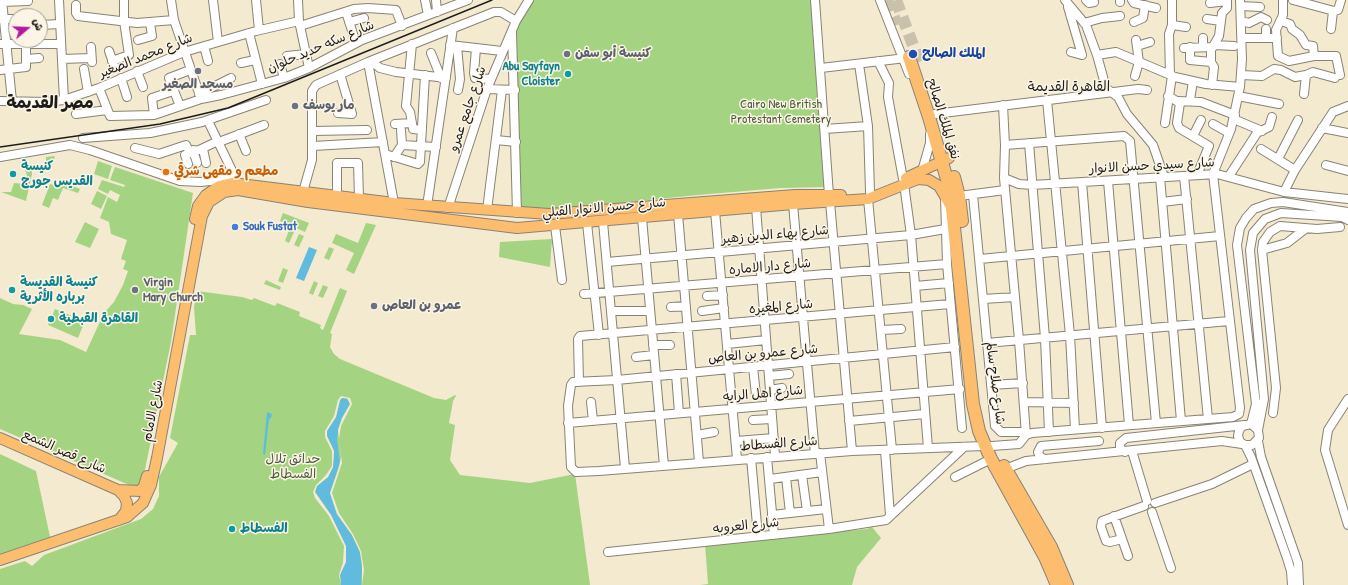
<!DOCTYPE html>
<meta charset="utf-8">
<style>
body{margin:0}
#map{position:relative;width:1348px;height:585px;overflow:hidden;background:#f4ead0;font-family:"Patrick Hand","Playpen Sans Arabic",sans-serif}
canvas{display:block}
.north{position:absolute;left:8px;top:8px;width:40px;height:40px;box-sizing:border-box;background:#fcf5e5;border:1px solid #a29e95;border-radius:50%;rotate:71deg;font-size:11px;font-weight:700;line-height:16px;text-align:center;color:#1c1c1c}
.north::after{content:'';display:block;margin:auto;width:14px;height:18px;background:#b5179e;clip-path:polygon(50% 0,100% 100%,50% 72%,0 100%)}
</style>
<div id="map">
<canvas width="1348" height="585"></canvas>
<div class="north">ش</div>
</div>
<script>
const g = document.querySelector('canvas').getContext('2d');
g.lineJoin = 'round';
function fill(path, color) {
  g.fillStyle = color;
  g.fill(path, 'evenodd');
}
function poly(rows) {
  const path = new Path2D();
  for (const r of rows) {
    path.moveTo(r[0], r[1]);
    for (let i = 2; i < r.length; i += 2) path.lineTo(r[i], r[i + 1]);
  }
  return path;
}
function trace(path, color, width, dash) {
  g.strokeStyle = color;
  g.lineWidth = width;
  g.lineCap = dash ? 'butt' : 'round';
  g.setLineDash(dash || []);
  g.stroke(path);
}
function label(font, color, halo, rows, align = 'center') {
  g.font = font + ' "Patrick Hand","Playpen Sans Arabic",sans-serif';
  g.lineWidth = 3;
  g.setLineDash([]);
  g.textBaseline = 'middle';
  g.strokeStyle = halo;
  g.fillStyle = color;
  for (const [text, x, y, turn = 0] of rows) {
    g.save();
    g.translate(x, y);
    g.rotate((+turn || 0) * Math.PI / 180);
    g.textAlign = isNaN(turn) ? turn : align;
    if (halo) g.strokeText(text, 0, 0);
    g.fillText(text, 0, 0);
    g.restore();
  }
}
fill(poly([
 [533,0,815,0,828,187,781,188,698,195,517,213,512,29],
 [55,156,52,165,46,166,46,157],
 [98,161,112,166,108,179,94,174],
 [115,167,193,193,171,342,142,484,136,488,0,429,0,298,13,304,23,305,32,309,19,334,60,340,86,352,104,313,114,302,123,285,128,271,123,269,126,261,121,259,127,240,111,234,109,222,100,218,108,197,117,202,120,195,110,190,108,194,98,189,102,180,124,187,125,185,110,180],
 [25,170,32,170,32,174,26,201,1,192,11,192,14,183,26,184,27,175],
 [62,182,80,189,78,193,63,188,58,200,53,198,49,208,42,205,50,184,60,187],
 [97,191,107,196,101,209,91,204],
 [283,213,309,223,305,232,280,221],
 [85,222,99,229,90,248,75,242],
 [366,223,376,225,354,274,346,270,354,253,332,243,336,234,358,243],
 [289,230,294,232,289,243,285,241],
 [299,234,304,236,299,247,294,245],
 [552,239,550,267,499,257,500,242],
 [329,247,334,249,329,260,324,258],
 [283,268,288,270,283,283,278,281],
 [266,280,281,287,280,290,264,284],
 [314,281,318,283,313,295,309,293],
 [323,285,328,287,323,298,318,296],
 [340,288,347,291,330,333,332,334,330,347,334,354,340,359,434,398,446,400,455,395,456,396,453,401,449,423,455,425,450,460,460,475,530,483,575,474,590,585,0,585,0,569,25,561,32,566,44,555,141,519,153,509,159,496,159,477,178,443,170,438,190,335,196,335,194,307,197,291,242,297,252,300,254,298,275,306,277,303,300,312,299,316,321,325,320,328,323,330],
 [55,309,85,321,78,338,48,325],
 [0,454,36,471,50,537,0,554],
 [872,527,881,538,857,567,852,585,700,585,708,584,705,544,867,529]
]), '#a4d482');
fill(poly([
 [309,247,317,250,304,281,296,278],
 [342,398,349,400,350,404,339,426,337,439,340,462,330,493,337,514,352,535,360,552,362,570,361,585,341,585,340,575,346,549,331,515,315,492,317,486,328,477,333,467,334,451,327,436,327,431,336,417,340,400],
 [267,412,272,414,271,418,269,419,265,455,263,454]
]), '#61bbde');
fill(poly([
 [341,396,350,398,352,404,341,426,339,439,342,463,332,493,339,513,353,534,361,551,364,570,362,585,362,564,360,552,352,535,337,514,330,493,339,467,341,457,338,430,342,418,350,404,347,398,342,398,340,400,336,417,327,431,327,436,334,451,333,467,328,477,317,486,315,492,331,515,346,546,346,562,340,575,341,585,339,575,343,562,344,546,329,516,315,498,313,492,316,485,326,475,332,466,332,451,325,437,325,431,334,416,338,400]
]), '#f4ead0');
trace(poly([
 [887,0,897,25],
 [896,0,920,64]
]), '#c9c1ac', 12, [12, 6]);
const minor = poly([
 [2,0,12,101],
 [59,0,64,100],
 [171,0,174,20,201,99],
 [213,0,218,42],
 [256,0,259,30],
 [298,0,299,21,309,68],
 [425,0,428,15],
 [436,0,437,12],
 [815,0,829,195],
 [880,0,909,74],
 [1065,0,1086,25,1097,55,1106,88,1118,97,1127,114,1153,145,1164,177],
 [1086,0,1089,3,1094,2],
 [1120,0,1120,2],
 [1132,0,1134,3,1156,8],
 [1283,0,1283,15,1276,30,1278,56,1289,61,1314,56,1336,56,1340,75],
 [1293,0,1334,11,1338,10,1341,0],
 [2,2,28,1],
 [1210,3,1227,1],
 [76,5,76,13,78,16,137,23,174,20],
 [1241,6,1260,7],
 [1068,7,1082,55],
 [346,12,356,43],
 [0,19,16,19],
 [1207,19,1221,21],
 [1241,21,1249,23,1261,17,1267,20],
 [1281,21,1290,24,1292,29,1300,35,1306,45,1313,46,1314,56],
 [349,22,364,18],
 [1134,22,1143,18,1145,5],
 [1084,23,1102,18,1120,16],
 [40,25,60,24],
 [1172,25,1186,27],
 [300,26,354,9,368,8,396,10,402,26],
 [1266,29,1266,38],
 [1331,29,1333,11],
 [512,32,517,213],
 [249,33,262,84],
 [1203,38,1203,47],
 [1242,38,1277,38],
 [138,40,152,36,150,23],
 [1,44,61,44],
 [412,44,406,106,410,112,413,129,422,130],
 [450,45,502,51],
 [1215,45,1234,46],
 [204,46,208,61],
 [457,46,460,79,458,90],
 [1137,46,1150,42],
 [91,47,92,62],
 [1190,47,1190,60,1211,62],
 [476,48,474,73,475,78,491,79],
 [1184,48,1213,47],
 [109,51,115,68],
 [1071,52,1082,55],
 [431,53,441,78],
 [1097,55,1116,52,1175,77,1206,84,1240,87],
 [287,56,306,54],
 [27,59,39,58],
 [62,59,91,58],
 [112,61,129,55,124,21,124,0],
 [371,61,380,68,396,72,446,78],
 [878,61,889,83,888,97,903,179],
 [368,62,394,203],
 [241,63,255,60],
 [280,64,284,78],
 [859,64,868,126,870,192],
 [821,68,906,58],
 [84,69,88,92],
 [0,70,26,67,26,44],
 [137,71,143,87],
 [1170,75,1169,34,1172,25,1172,0],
 [1241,75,1262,76,1274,69,1281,70,1295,77,1306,75,1313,72,1335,78],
 [1135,76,1139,62,1136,40],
 [121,78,127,97],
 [1212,85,1214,67,1211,62,1211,50,1219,36,1222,13,1227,8,1227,0],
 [99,88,110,116,154,115,201,99,221,95,284,78,309,68,362,40,468,0],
 [487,89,515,90],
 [199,94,231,78],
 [1304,94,1306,75],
 [1168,96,1180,103,1177,123,1179,128,1209,146,1197,175],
 [1238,96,1279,104],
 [1047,100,1070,335,1075,429],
 [1190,100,1193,81],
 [0,101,47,102,64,100,99,88,184,52,256,31,299,21],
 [1178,101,1201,102,1235,115],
 [1003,105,1005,145,1004,178,1019,340,1026,435],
 [180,106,169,78,190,70],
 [338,113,352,114,340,74],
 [76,114,107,110],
 [935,114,1138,89,1147,90],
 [154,115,152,98,173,91],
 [1236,120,1262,131],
 [208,121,237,181],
 [1165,123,1172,76],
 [395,124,412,123],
 [1213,124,1229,133],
 [1322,128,1348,133],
 [825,129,868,126],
 [313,131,367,130],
 [239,134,246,151],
 [1193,136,1201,120],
 [83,138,150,133,202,122,266,100],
 [496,140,516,142],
 [219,142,264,125],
 [1029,143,1045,338,1049,432],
 [402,145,436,147],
 [1005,145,1124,136,1130,141,1156,423],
 [313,146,383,142],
 [135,148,159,154,186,145,189,151,199,150,218,141],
 [203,149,206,163],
 [1261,149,1295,170],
 [193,150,197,163],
 [385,154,418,164,420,162,425,75],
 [0,157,70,145,90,150,180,181,201,182,236,178],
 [394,157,402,145,401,130],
 [1278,159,1298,120],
 [188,164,185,155,190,153,190,151],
 [1326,165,1348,171],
 [922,171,930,143,930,134],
 [1184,176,1208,419],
 [1229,176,1257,133,1269,127,1272,117],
 [1160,177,1181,421],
 [1004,178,1019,184,1032,185,1217,174,1284,192,1348,199],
 [1108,181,1129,425],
 [1082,182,1102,428],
 [904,184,911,235,928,448],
 [303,192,312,160,312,91,316,85,368,62,494,12,501,12,516,21],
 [1284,192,1295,170,1333,112,1348,106],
 [973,195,995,426,1001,432,1025,432],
 [959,196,1005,190],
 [337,197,337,163,358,163,359,199],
 [945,197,947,264,962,428],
 [868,199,892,450],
 [830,202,852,451],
 [1162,202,1187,199],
 [793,204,815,454],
 [427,206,453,28],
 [756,207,775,456],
 [448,208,487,89,516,21,529,0],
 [487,210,502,90],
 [715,211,737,459],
 [678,214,699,462],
 [642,218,664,466],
 [603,222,625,468],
 [587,223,599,335],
 [555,226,562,280],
 [1262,250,1287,243,1305,229],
 [980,259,1220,236],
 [607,262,911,235,945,229],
 [915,286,949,283],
 [584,294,947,264],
 [707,296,723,295],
 [983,299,1015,297],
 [671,307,686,306],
 [611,311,650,311],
 [702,311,724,308],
 [881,330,901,329],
 [987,343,1229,321],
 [727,344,766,340],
 [653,345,670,345],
 [955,347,617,380,573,382,571,385,568,406,571,467,576,472,599,471,852,451,984,446],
 [636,357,654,355],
 [753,367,756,395],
 [676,374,679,413],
 [769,376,789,374],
 [579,382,578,339,580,336,950,304],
 [991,385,1023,383],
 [770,390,782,388],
 [1348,399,1328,430,1325,450,1348,525],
 [591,402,593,421],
 [1024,402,1074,403],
 [1273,413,1276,388,1262,250,1263,242,1270,232,1280,226,1317,229,1340,227],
 [753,420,772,419],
 [849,421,925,414],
 [568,423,960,389],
 [1251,424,1256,404,1237,245,1240,228,1246,218,1254,209,1271,203,1283,202,1348,212],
 [1258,430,1264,399,1250,250,1253,233,1265,219,1281,213,1342,217,1348,220],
 [697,435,714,432],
 [736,441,774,438],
 [1258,441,1261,457,1298,563,1299,585],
 [1245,445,1252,445,1259,438,1258,430,1251,424,1242,426,1239,431,1238,436,1240,442,1245,445,1251,457,1287,558,1291,571,1292,585],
 [992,446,1019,444,1026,435,1032,433,1233,417,1239,414,1240,408,1213,174,1231,129,1240,87,1242,59,1240,0],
 [885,450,890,515],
 [1132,451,1147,501],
 [1125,452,1120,448,1120,443,1126,438,1245,425],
 [820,453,829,529],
 [767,457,774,535],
 [751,458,758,536],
 [1045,459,1040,457,1038,452,1041,446,1099,441],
 [1005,469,1026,461,1222,441,1242,444],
 [802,475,807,511],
 [786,477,790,513],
 [955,477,991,459],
 [770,479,822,472],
 [1155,503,1212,484,1253,464],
 [1152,512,1171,568],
 [772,515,826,509],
 [1114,516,1128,556],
 [1122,539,1110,542,1106,541,1101,527,1102,521,1144,506],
 [608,552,829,529,886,520,964,447]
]);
const major = poly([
 [906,178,949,158],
 [195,219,198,206,206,195,219,186,232,183,394,203,549,214,795,195,841,195],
 [0,438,118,490,140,491,144,486,147,476],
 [118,490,124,496,127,503,126,511,119,520],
 [0,560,127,517,143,503,151,485,157,458,202,216,209,202,224,192,238,190,308,202,517,228,793,204,868,199,918,179,929,180,939,186,950,205]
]);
const highway = poly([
 [909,57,929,117,950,190,973,404,979,431,991,459,1045,557,1057,585],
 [954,177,959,196,962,221],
 [1004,466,1051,547,1067,585]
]);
trace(minor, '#888376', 10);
trace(major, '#888376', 12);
trace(highway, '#888376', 14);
trace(minor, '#fff', 8);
trace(major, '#fcbd6f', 10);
trace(highway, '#fcbd6f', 12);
trace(poly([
 [0,147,160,124,228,108,492,0]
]), '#1c1c1c', 1.5);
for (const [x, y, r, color] of [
 [567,54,4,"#6b7280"],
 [913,54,5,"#1a4fb4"],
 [198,71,4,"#6b7280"],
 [568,74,4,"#0f9aa8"],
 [295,106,4,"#6b7280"],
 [166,172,4,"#e8710a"],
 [13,174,4,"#0f9aa8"],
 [235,227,4,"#3f7fe0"],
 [12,290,4,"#0f9aa8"],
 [135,290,4,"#6b7280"],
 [374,306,4,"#6b7280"],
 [51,319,4,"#0f9aa8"],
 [232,529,4,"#0f9aa8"]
]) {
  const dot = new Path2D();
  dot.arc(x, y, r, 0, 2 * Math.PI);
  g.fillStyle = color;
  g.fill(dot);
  trace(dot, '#fcf5e5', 1.5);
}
label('13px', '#1c1c1c', '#fcf5e5', [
 ["شارع سكه حديد حلوان",321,47,-23],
 ["شارع محمد الصغير",146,56,-22],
 ["شارع جامع عمرو",468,109,-71],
 ["نفق الملك الصالح",943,119,73],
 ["شارع سيدي حسن الانوار",1152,166,-3],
 ["شارع حسن الانوار القبلي",604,208,-5],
 ["شارع بهاء الدين زهير",775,235,-5],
 ["شارع دار الاماره",770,267,-5],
 ["شارع المغيره",781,307,-5],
 ["شارع عمرو بن العاص",763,354,-5],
 ["شارع صلاح سالم",995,383,83],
 ["شارع اهل الرايه",763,394,-5],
 ["شارع الامام",153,411,-79],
 ["شارع الفسطاط",779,444,-4],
 ["شارع قصر الشمع",64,452,24],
 ["شارع العروبه",746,526,-6]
]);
label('bold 13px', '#5b616d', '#fcf5e5', [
 ["كنيسة أبو سفن",575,54],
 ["مسجد الصغير",198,85,"center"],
 ["مار يوسف",303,106],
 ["Virgin",143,283],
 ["Mary Church",143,298],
 ["عمرو بن العاص",382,306]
], 'left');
label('bold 13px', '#164399', '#fcf5e5', [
 ["الملك الصالح",922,54]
], 'left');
label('bold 13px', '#0d838f', '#fcf5e5', [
 ["Abu Sayfayn",560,67,"right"],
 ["Cloister",560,82,"right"],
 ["كنيسة",21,167],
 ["القديس جورج",21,182],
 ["كنيسة القديسة",20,283],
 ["برباره الأثرية",20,298],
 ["القاهرة القبطية",59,319],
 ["الفسطاط",240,529]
], 'left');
label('13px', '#4c5c40', '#fcf5e5', [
 ["Cairo New British",781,105],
 ["Protestant Cemetery",781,120],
 ["حدائق تلال",293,460],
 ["الفسطاط",293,475]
]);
label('bold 13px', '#c56008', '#fcf5e5', [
 ["مطعم و مقهى شرقي",174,172]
], 'left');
label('bold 13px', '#366cbe', '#fcf5e5', [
 ["Souk Fustat",243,227]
], 'left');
label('14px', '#1c1c1c', '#fcf5e5', [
 ["القاهرة القديمة",1069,87]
]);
label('bold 17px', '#1c1c1c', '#fcf5e5', [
 ["مصر القديمة",50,103]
]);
</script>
